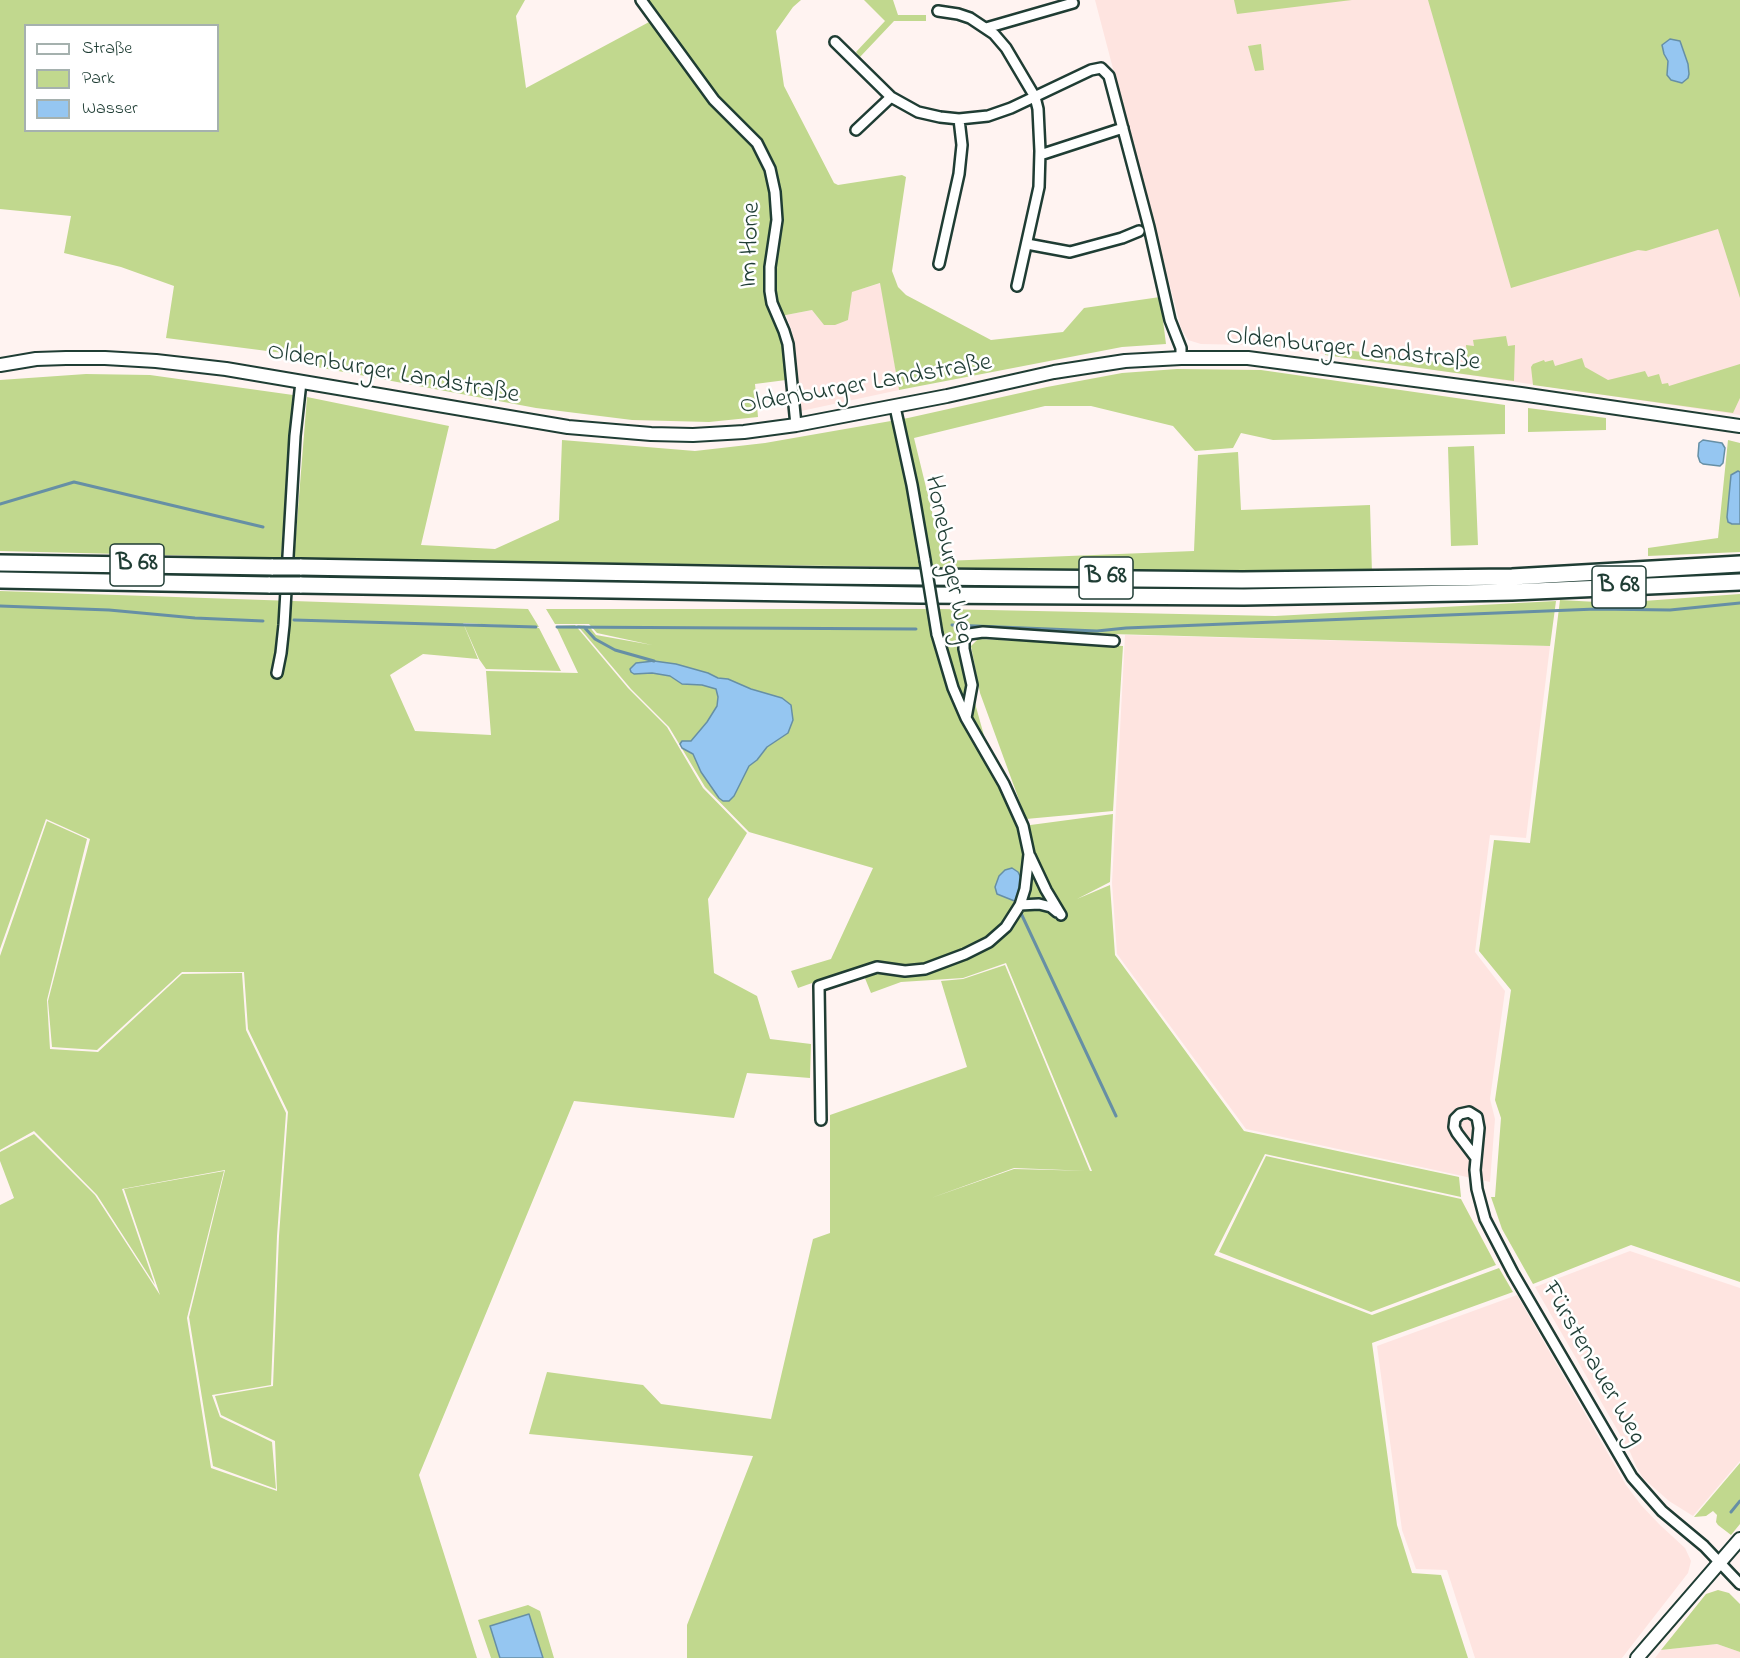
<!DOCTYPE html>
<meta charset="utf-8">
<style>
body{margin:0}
#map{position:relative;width:1740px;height:1658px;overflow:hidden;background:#fff3f1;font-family:"Indie Flower",sans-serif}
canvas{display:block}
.legend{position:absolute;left:24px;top:24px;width:195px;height:108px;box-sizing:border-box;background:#fff;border:2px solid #a5b1ae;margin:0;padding:8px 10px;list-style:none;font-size:18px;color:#1f3d34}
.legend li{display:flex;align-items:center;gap:12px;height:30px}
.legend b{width:30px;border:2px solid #a5b1ae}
</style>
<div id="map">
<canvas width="1740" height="1658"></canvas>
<ul class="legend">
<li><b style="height:8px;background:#fff"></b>Straße</li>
<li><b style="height:16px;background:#c1d88e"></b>Park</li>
<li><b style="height:16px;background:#95c6f1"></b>Wasser</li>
</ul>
</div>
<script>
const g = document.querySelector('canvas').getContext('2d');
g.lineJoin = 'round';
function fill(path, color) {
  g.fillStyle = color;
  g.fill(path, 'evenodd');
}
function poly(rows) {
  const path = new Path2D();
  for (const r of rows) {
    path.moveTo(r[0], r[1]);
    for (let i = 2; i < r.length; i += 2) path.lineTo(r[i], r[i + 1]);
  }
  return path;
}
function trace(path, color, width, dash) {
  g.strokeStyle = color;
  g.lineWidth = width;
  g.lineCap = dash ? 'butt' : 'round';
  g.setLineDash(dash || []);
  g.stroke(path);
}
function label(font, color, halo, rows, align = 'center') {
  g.font = font + ' "Indie Flower",sans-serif';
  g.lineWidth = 5;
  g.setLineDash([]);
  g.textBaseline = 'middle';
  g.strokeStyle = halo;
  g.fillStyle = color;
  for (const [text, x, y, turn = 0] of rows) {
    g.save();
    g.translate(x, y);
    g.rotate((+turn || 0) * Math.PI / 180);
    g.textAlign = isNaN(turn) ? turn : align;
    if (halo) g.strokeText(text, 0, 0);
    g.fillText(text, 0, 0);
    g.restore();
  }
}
fill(poly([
 [1095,0,1740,0,1740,415,1340,356,1247,345,1201,344,1188,340,1181,328],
 [881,283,899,390,801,411,792,331,786,315,812,310,824,325,848,320,851,292],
 [1125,635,1550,646,1526,838,1490,835,1475,952,1505,991,1490,1099,1495,1119,1490,1182,1246,1129,1117,954,1112,883],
 [1630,1251,1740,1288,1740,1461,1693,1516,1669,1501,1643,1478,1637,1468,1630,1452,1535,1287],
 [1517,1295,1626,1485,1641,1505,1659,1524,1685,1548,1691,1561,1688,1573,1622,1658,1475,1658,1447,1570,1416,1569,1402,1530,1377,1346],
 [1717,1644,1740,1652,1740,1658,1655,1658,1661,1650]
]), '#fee4e0');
fill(poly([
 [0,0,525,0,516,16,526,88,651,21,673,53,681,50,645,0,801,0,793,7,776,31,784,86,834,183,838,185,902,175,906,177,892,271,898,287,906,295,991,340,1063,332,1084,308,1160,297,1166,344,1122,347,899,390,880,283,852,292,848,320,835,325,824,325,812,310,786,315,774,322,782,343,786,380,755,384,758,417,709,422,632,420,536,408,317,367,314,357,166,338,174,286,121,267,64,253,71,216,0,209],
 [26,26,218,26,218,130,26,130],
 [864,0,893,0,898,15,926,15,926,21,894,21,860,57,856,52,885,21],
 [1234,0,1352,0,1237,14],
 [1428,0,1740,0,1740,298,1718,229,1646,251,1638,250,1511,288],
 [1261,44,1264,70,1255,71,1248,46],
 [1506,336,1508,346,1515,345,1514,381,1325,355,1324,347,1468,366,1466,345,1474,346,1473,340],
 [1582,358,1585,367,1608,380,1645,371,1648,377,1659,374,1662,384,1668,383,1669,386,1740,364,1740,398,1733,413,1533,385,1531,367,1533,364,1544,360,1545,362,1553,360,1555,366],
 [1177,369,1261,370,1505,405,1505,434,1273,440,1241,433,1233,448,1195,451,1173,426,1091,406,1045,406,914,438,944,561,1194,551,1198,455,1238,452,1241,510,1370,505,1372,573,917,573,916,567,294,559,307,397,449,426,421,545,495,549,559,520,562,440,695,451,765,443,908,418,1047,387,1122,373],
 [86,374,150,375,293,395,281,558,0,551,0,380],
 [1528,408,1606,418,1606,430,1528,432],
 [1728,440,1740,443,1740,552,1648,556,1648,548,1718,538],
 [1474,446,1478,545,1451,546,1448,447],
 [0,591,528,609,539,627,463,623,478,659,423,654,390,675,415,731,491,735,486,671,578,673,556,626,575,625,628,688,667,727,703,788,747,833,708,899,714,973,757,996,770,1039,811,1044,810,1078,747,1073,734,1118,574,1101,419,1475,477,1658,0,1658,0,1205,14,1198,0,1161,0,1152,34,1134,95,1195,160,1295,124,1189,224,1171,187,1318,211,1468,277,1491,275,1441,221,1415,215,1396,273,1386,279,1236,288,1112,248,1029,244,972,182,972,97,1050,52,1047,48,1001,90,839,46,819,0,949],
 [1740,594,1740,1282,1631,1245,1533,1284,1502,1229,1491,1197,1495,1197,1501,1118,1495,1100,1511,990,1479,951,1494,840,1530,843,1560,600,1616,603],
 [1556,601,1550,646,1111,634,1102,640,983,632,961,633,959,646,995,775,1023,826,1113,814,1110,882,1077,899,1110,885,1115,955,1244,1131,1459,1177,1461,1197,1265,1154,1214,1255,1372,1315,1499,1268,1513,1292,1372,1343,1397,1525,1412,1573,1441,1575,1468,1658,687,1658,687,1625,753,1456,529,1434,547,1372,643,1385,661,1404,771,1419,813,1239,830,1233,830,1115,967,1067,941,981,963,979,1005,965,1090,1171,1014,1168,931,1198,1014,1169,1092,1171,1006,963,963,978,901,982,871,993,860,966,798,988,791,971,831,959,873,868,749,832,705,787,669,727,631,689,577,625,589,626,596,635,652,645,597,633,589,624,555,624,546,609,941,609,1275,616],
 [464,625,539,628,561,671,486,669,479,659],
 [978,639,1123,646,1113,811,1026,819,980,693,971,646],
 [47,821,87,839,47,1000,50,1049,98,1052,182,974,242,973,246,1030,286,1113,277,1236,271,1385,212,1395,220,1417,272,1442,276,1489,213,1466,189,1317,225,1170,122,1189,155,1285,97,1195,34,1131,0,1150,0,956],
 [1266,1156,1461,1199,1496,1265,1371,1312,1219,1252],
 [1740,1463,1740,1524,1731,1535,1718,1525,1716,1522,1717,1515,1713,1511,1706,1516,1694,1517],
 [1718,1590,1729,1593,1740,1604,1740,1652,1717,1644,1661,1650,1706,1594],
 [528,1605,540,1611,554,1658,491,1658,478,1620]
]), '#c1d88e');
const water = poly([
 [1670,39,1680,41,1688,64,1689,74,1688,78,1682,83,1671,80,1667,75,1668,61,1664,54,1662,45,1670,39],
 [1703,440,1722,443,1725,448,1723,463,1720,466,1703,464,1700,462,1698,456,1699,443,1703,440],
 [1738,471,1740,472,1740,524,1732,524,1728,522,1727,517,1731,475,1738,471],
 [654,661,676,664,708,673,718,678,728,679,751,689,782,698,791,705,793,720,788,733,767,747,757,760,749,766,734,796,729,801,723,801,719,798,701,772,693,754,682,748,680,744,682,741,691,741,707,722,717,706,718,697,716,689,702,685,682,684,670,676,652,673,634,674,631,672,630,669,636,663,654,661],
 [1012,868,1018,872,1021,878,1017,902,997,894,995,887,999,876,1005,870,1012,868],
 [529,1614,543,1658,500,1658,490,1626,529,1614]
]);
fill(water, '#95c6f1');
trace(water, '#668fa5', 1.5);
trace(poly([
 [0,504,74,482,263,527],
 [0,606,109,610,195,618,263,621],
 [294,620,536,627],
 [952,625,1097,631,1126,628,1596,609,1670,610,1740,603],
 [557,627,916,629],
 [584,627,595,639,615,650,654,661],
 [1019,909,1116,1116],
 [1731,1512,1740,1501]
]), '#668fa5', 3);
const minor = poly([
 [641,0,714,100,757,143,770,169,775,192,777,220,770,267,770,291,772,303,784,331,788,344,796,425],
 [938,11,958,14,970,18,994,34,1006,48,1035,97,1038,109,1040,151,1039,187,1017,286],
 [986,28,1073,3],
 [835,42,891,97,918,112,940,117,959,119,988,116,1011,108,1091,70,1101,68,1109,76,1149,227,1170,320,1181,348,1181,358],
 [856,130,891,97],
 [1040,155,1123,128],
 [1027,244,1070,252,1122,238,1139,231],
 [939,264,959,174,962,145,959,119],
 [895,407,912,485,925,560],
 [277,673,281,653,284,625,295,436,301,382],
 [966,718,972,685,964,649,964,640,969,634,983,632,1114,641],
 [1030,856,1046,890,1061,915],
 [1020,905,1039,904,1051,907,1057,912],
 [821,1120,819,986,877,967,905,971,925,969,965,954,989,942,1006,927,1020,905,1025,889,1029,854,1023,826,1004,784,966,718,953,688,937,634],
 [1476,1158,1457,1133,1454,1127,1455,1119,1460,1114,1469,1112,1477,1117,1479,1128,1475,1170,1477,1189,1485,1219,1513,1273,1632,1477,1662,1511,1704,1546,1740,1584]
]);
const tertiary = poly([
 [0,365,36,359,66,358,105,358,156,361,226,369,568,427,651,434,693,435,744,432,796,425,947,396,1054,372,1125,361,1181,358,1248,358,1521,394,1740,426],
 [1637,1658,1740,1539]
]);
const trunk = poly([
 [0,563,273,567],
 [300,567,819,576,1242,580,1512,577,1740,564],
 [0,580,270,585],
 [300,585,921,595,1244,597,1512,592,1740,582]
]);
trace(minor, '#1f3d34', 14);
trace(tertiary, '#1f3d34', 16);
trace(trunk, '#1f3d34', 20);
trace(minor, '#fff', 9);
trace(tertiary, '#fff', 12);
trace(trunk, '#fff', 15);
const minorBridge = poly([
 [925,560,937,634]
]);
const trunkBridge = poly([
 [273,567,300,567],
 [270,585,300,585]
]);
trace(minorBridge, '#1f3d34', 14, []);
trace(trunkBridge, '#1f3d34', 20, []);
trace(minorBridge, '#fff', 9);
trace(trunkBridge, '#fff', 15);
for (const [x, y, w] of [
 [137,565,54],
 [1106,578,54],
 [1619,587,54]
]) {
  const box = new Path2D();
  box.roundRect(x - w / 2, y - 21, w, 42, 4.5);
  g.fillStyle = '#fff';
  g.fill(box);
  trace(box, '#1f3d34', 1.5);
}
label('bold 24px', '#1f3d34', null, [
 ["B 68",137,565],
 ["B 68",1106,578],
 ["B 68",1619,587]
]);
label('26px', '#1f3d34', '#fff', [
 ["Im Hone",752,245,-88],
 ["Oldenburger Landstraße",1353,351,6],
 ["Oldenburger Landstraße",393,375,10],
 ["Oldenburger Landstraße",866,386,-10],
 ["Honeburger Weg",947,560,79],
 ["Fürstenauer Weg",1592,1364,60]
]);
</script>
